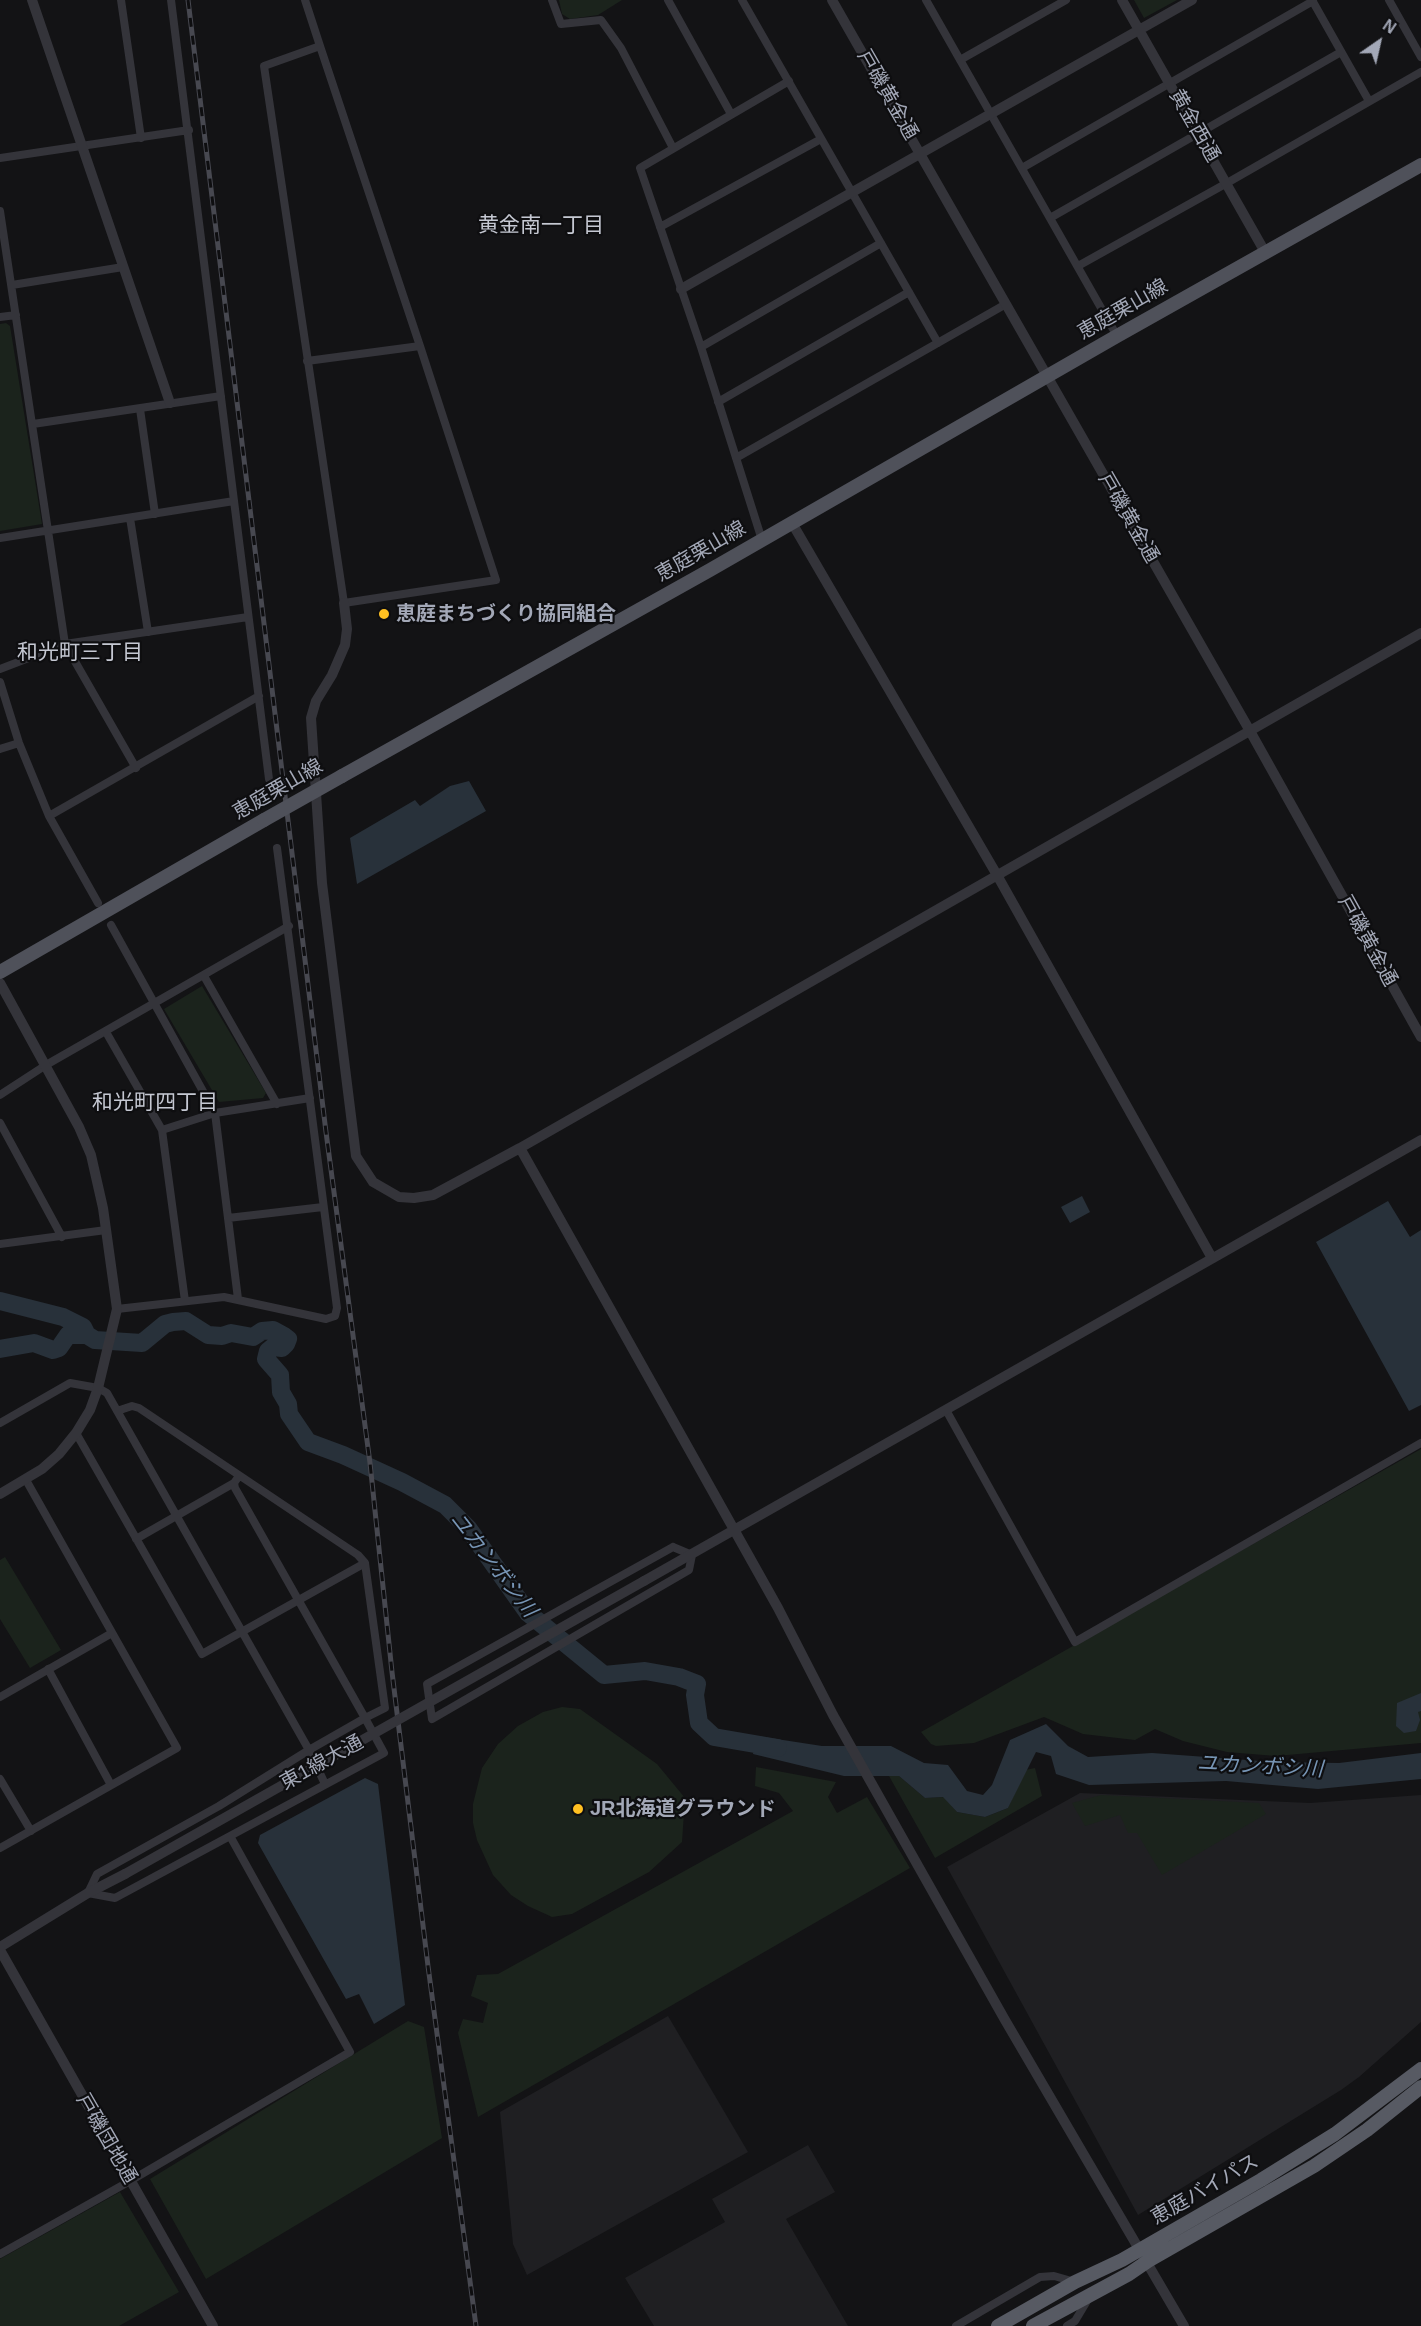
<!DOCTYPE html>
<meta charset="utf-8">
<style>
body{margin:0}
#map{position:relative;width:1421px;height:2326px;overflow:hidden;background:#131315;font-family:Helvetica,sans-serif}
canvas{display:block}
.north{position:absolute;left:1349px;top:12px;width:60px;height:60px;-webkit-text-stroke:4px #0e0e10;paint-order:stroke;rotate:34deg;font-size:16px;font-weight:700;line-height:24px;text-align:center;color:#a3a8b7}
.north::after{content:'';display:block;margin:auto;width:21px;height:27px;background:#a3a8b7;clip-path:polygon(50% 0,100% 100%,50% 72%,0 100%)}
</style>
<div id="map">
<canvas width="1421" height="2326"></canvas>
<div class="north">N</div>
</div>
<script>
const g = document.querySelector('canvas').getContext('2d');
g.lineJoin = 'round';
function fill(path, color) {
  g.fillStyle = color;
  g.fill(path, 'evenodd');
}
function poly(rows) {
  const path = new Path2D();
  for (const r of rows) {
    path.moveTo(r[0], r[1]);
    for (let i = 2; i < r.length; i += 2) path.lineTo(r[i], r[i + 1]);
  }
  return path;
}
function trace(path, color, width, dash) {
  g.strokeStyle = color;
  g.lineWidth = width;
  g.lineCap = dash ? 'butt' : 'round';
  g.setLineDash(dash || []);
  g.stroke(path);
}
function label(font, color, halo, rows, align = 'center') {
  g.font = font + ' Helvetica,"Noto Sans JP",sans-serif';
  g.lineWidth = 4.5;
  g.setLineDash([]);
  g.textBaseline = 'middle';
  g.strokeStyle = halo;
  g.fillStyle = color;
  for (const [text, x, y, turn = 0] of rows) {
    g.save();
    g.translate(x, y);
    g.rotate((+turn || 0) * Math.PI / 180);
    g.textAlign = isNaN(turn) ? turn : align;
    if (halo) g.strokeText(text, 0, 0);
    g.fillText(text, 0, 0);
    g.restore();
  }
}
fill(poly([
 [1080,1793,1310,1803,1421,1795,1421,2022,1359,2077,1341,2090,1138,2215,947,1867],
 [668,2016,748,2152,527,2275,513,2244,500,2112],
 [808,2145,835,2192,786,2219,848,2326,654,2326,625,2278,725,2222,712,2199]
]), '#1f1f22');
fill(poly([
 [559,0,622,0,598,15,570,19,562,14],
 [1134,0,1177,0,1144,18],
 [6,323,10,326,42,524,0,531,0,324],
 [202,986,266,1093,263,1098,219,1102,164,1009],
 [1421,1449,1421,1743,1276,1756,1227,1752,1183,1741,1155,1729,1135,1740,1083,1734,1044,1717,974,1743,936,1746,931,1744,921,1732],
 [5,1557,61,1650,30,1668,0,1619,0,1560],
 [562,1707,580,1709,657,1764,685,1798,682,1842,649,1872,572,1914,552,1917,528,1906,511,1895,493,1875,477,1840,473,1823,473,1804,482,1768,498,1744,518,1726,543,1712],
 [756,1767,836,1782,828,1797,837,1813,867,1797,910,1868,478,2117,458,2033,463,2019,483,2023,488,2003,471,1996,477,1975,498,1974,793,1811,779,1793,755,1786],
 [1035,1768,1042,1796,935,1858,889,1776,899,1776,925,1798,944,1797,957,1812,985,1817,1008,1808,1025,1770],
 [1101,1795,1259,1803,1266,1814,1162,1875,1137,1833,1128,1833,1120,1815,1085,1826,1072,1803],
 [408,2021,424,2027,442,2138,206,2279,150,2179],
 [120,2192,179,2292,119,2326,0,2326,0,2259]
]), '#1b231c');
fill(poly([
 [469,781,486,811,357,884,350,838,415,800,420,806,450,786],
 [1082,1196,1090,1212,1070,1223,1061,1207],
 [1388,1201,1410,1237,1421,1230,1421,1405,1409,1411,1316,1242],
 [1421,1693,1421,1711,1418,1712,1420,1720,1416,1731,1404,1733,1396,1726,1397,1703],
 [1046,1724,1068,1746,1088,1757,1152,1753,1274,1762,1339,1763,1421,1753,1421,1779,1318,1789,1226,1781,1089,1785,1056,1774,1051,1756,1036,1752,1008,1808,985,1817,957,1812,943,1797,925,1798,899,1776,844,1776,753,1754,757,1736,822,1746,891,1746,924,1763,948,1765,967,1791,983,1795,992,1785,1010,1740],
 [365,1778,378,1784,405,2005,374,2024,359,1994,346,1999,258,1843,260,1835]
]), '#28313a');
trace(poly([
 [0,1301,63,1317,83,1327,87,1335],
 [0,1349,34,1343,53,1350,59,1348,68,1335,87,1335,95,1340,142,1343,165,1324,173,1322,186,1321,208,1335,222,1336,231,1333,253,1337,262,1331,273,1330,284,1336,288,1339,286,1344,282,1348,273,1347,268,1351,266,1359,280,1375,281,1392,288,1404,289,1414,308,1442,343,1455,402,1482,445,1505,468,1528,528,1613,604,1675,645,1671,679,1677,697,1684,695,1695,699,1723,714,1737,778,1748]
]), '#28313a', 18);
trace(poly([
 [121,0,141,138],
 [171,0,269,779],
 [305,0,320,46,420,346,496,580,344,603,264,66,320,46],
 [552,0,561,24,601,20,621,48,673,148],
 [668,0,731,114],
 [742,0,938,343],
 [926,0,1117,336],
 [1312,0,1369,101],
 [1389,0,1421,57],
 [960,60,1066,0],
 [0,158,189,130],
 [1022,168,1313,1],
 [0,211,65,644,136,768],
 [1050,218,1341,52],
 [660,227,821,139],
 [1078,266,1227,183,1421,72],
 [12,285,123,267],
 [0,317,16,315],
 [701,347,881,243],
 [307,361,420,346],
 [718,402,909,292],
 [140,409,155,514],
 [33,424,221,396],
 [736,458,1006,304],
 [130,518,148,632],
 [0,538,234,501],
 [762,540,701,347,640,168,789,81],
 [0,669,65,644,248,617],
 [0,682,19,743,49,816,98,903],
 [0,749,19,743],
 [49,816,259,696],
 [111,925,215,1113,238,1299],
 [204,976,277,1104],
 [106,1032,162,1130,185,1301],
 [0,1095,46,1065,289,926],
 [0,1123,62,1237],
 [162,1130,215,1113,310,1098],
 [228,1218,323,1207],
 [0,1244,106,1230],
 [117,1309,224,1297,326,1319,335,1316,337,1308,277,848],
 [946,1410,1075,1642,1421,1443],
 [117,1411,132,1406,139,1408,358,1555,365,1563,385,1708,365,1718,309,1750,219,1806,97,1874,88,1893,115,1898,384,1753,365,1718,235,1488,234,1483,239,1476],
 [0,1423,70,1383,98,1388,107,1393,309,1750,325,1784],
 [76,1433,202,1654,365,1563],
 [136,1539,234,1483],
 [673,1547,692,1555,689,1570,432,1719,427,1684,673,1547],
 [48,1669,111,1785],
 [0,1697,112,1633],
 [0,1779,31,1831],
 [0,1848,177,1748,26,1480],
 [0,2254,130,2181,350,2052,230,1836],
 [956,2326,1040,2277,1054,2276,1075,2282],
 [1067,2326,1075,2321,1090,2296]
]), '#34343a', 8);
trace(poly([
 [32,0,170,403],
 [832,0,1250,731,1421,1037],
 [1122,0,1265,252],
 [681,289,1192,0],
 [792,523,997,875,1212,1258],
 [344,603,347,629,345,645,332,675,316,701,311,718,322,883,356,1156,373,1182,399,1197,414,1198,433,1195,520,1148],
 [0,983,79,1127,91,1155,103,1208,117,1309,98,1388,90,1410,76,1433,59,1454,42,1469,0,1494],
 [644,1581,1421,1140],
 [0,1947,88,1893,125,1874],
 [0,1950,213,2326],
 [1184,2326,1005,2020,833,1715,778,1608,520,1148,1421,633]
]), '#34343a', 10);
trace(poly([
 [342,776,710,570,1117,336,1421,165],
 [0,972,264,820]
]), '#4f515a', 14);
trace(poly([
 [998,2326,1075,2282,1122,2260,1261,2180,1335,2134,1421,2069],
 [1033,2326,1129,2274,1148,2261,1314,2166,1367,2130,1421,2087]
]), '#575a63', 14);
const rail = poly([
 [188,0,326,1132,370,1463,392,1672,428,1966,476,2326]
]);
trace(rail, '#474850', 5);
trace(rail, '#0e0e10', 3, [9]);
trace(poly([
 [125,1874,644,1581]
]), '#34343a', 10);
trace(poly([
 [264,820,342,776]
]), '#4f515a', 14);
for (const [x, y, r, color] of [
 [384,614,6,"#ffc021"],
 [578,1809,6,"#ffc021"]
]) {
  const dot = new Path2D();
  dot.arc(x, y, r, 0, 2 * Math.PI);
  g.fillStyle = color;
  g.fill(dot);
  trace(dot, '#0e0e10', 2);
}
label('20px', '#a3a8b7', '#0e0e10', [
 ["戸磯黄金通",887,95,60],
 ["黄金西通",1194,126,60],
 ["恵庭栗山線",1123,310,-30],
 ["戸磯黄金通",1128,518,60],
 ["恵庭栗山線",701,552,-30],
 ["恵庭栗山線",278,790,-30],
 ["戸磯黄金通",1367,941,61],
 ["東1線大通",322,1763,-29],
 ["戸磯団地通",106,2139,60],
 ["恵庭バイパス",1205,2190,-30]
]);
label('bold 20px', '#a3a8b7', '#0e0e10', [
 ["恵庭まちづくり協同組合",396,614],
 ["JR北海道グラウンド",590,1809]
], 'left');
label('21px', '#c5c8d2', '#0e0e10', [
 ["黄金南一丁目",541,226],
 ["和光町三丁目",80,653],
 ["和光町四丁目",155,1103]
]);
label('italic 21px', '#7795b5', '#0e0e10', [
 ["ユカンボシ川",493,1565,52],
 ["ユカンボシ川",1260,1767,3]
]);
</script>
